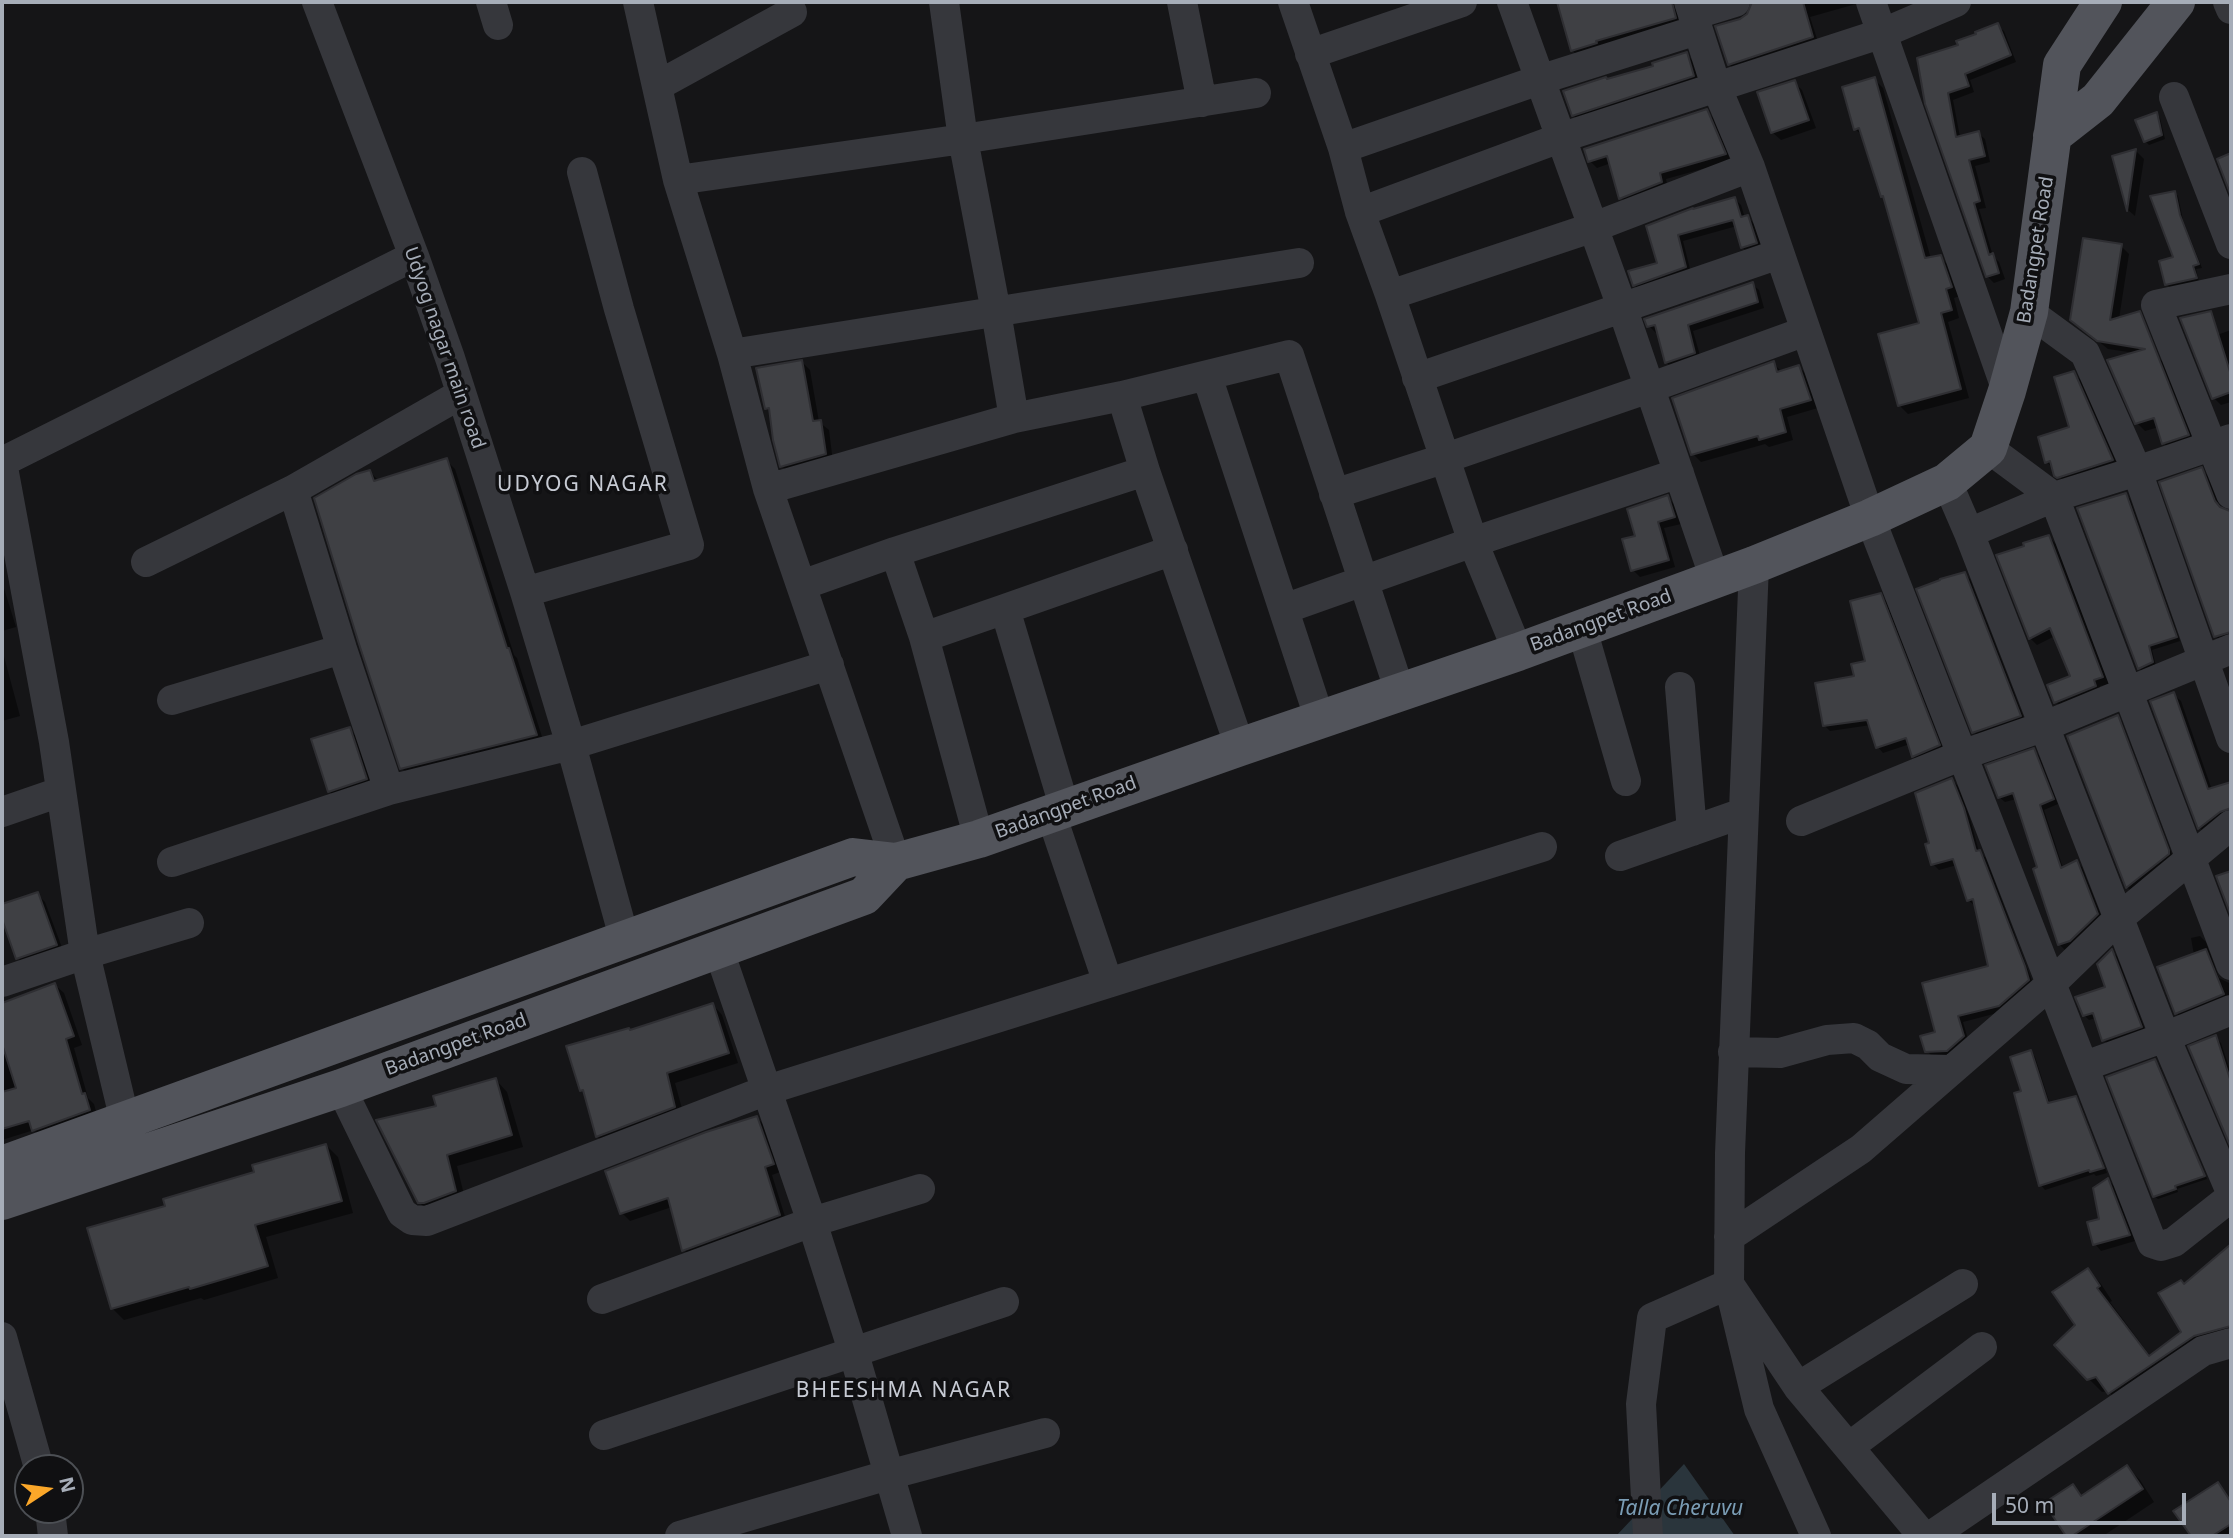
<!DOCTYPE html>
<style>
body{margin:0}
#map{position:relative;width:2233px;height:1538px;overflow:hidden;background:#151517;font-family:"Noto Sans",sans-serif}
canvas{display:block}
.frame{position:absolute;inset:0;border:4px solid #a6adb8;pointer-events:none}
.north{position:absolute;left:14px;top:1454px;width:70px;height:70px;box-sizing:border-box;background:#101012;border:2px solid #4c4f54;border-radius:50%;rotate:77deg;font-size:19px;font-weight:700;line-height:28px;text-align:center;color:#a6adb8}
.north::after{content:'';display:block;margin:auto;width:24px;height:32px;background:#fba729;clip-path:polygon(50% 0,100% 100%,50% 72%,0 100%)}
.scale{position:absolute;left:1992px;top:1493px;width:194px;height:32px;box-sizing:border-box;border:4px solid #a6adb8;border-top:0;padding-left:9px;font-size:21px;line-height:24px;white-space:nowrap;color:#a6adb8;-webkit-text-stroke:5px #101012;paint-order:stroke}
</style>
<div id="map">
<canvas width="2233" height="1538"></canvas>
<div class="frame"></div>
<div class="north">N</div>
<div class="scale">50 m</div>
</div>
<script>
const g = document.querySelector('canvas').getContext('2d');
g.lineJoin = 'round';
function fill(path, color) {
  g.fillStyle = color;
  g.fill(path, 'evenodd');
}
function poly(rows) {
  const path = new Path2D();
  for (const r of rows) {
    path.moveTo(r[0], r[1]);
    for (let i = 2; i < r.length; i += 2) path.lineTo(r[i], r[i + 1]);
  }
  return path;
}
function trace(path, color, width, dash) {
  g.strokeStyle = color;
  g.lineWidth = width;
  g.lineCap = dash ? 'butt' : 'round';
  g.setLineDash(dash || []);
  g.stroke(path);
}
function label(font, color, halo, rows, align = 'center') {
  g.font = font + ' "Noto Sans",sans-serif';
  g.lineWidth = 7;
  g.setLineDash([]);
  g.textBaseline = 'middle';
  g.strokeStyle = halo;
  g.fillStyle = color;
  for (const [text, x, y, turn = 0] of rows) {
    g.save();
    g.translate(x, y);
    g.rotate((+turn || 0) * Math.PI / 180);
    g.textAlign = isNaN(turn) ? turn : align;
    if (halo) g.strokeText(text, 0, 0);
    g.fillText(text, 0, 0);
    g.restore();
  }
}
fill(poly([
 [1684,1464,1735,1536,1616,1536]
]), '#2a353c');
fill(poly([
 [1559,2,1678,2,1680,23,1578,56,1573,51],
 [1754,2,1855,2,1856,4,1810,17,1818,42,1734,69,1729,64,1741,20,1750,15],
 [1997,25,2004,31,2016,62,1970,80,1974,92,1953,100,1960,137,1978,133,1985,139,1990,162,1975,166,1986,208,1979,209,1993,256,1999,262,2005,279,1994,283,1987,276,1927,104,1960,46],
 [1686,54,1693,61,1700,83,1580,122,1573,115,1608,81,1655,67],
 [1874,79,1883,88,1931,259,1940,257,1949,266,1960,296,1954,298,1959,318,1948,322,1969,398,1908,414,1899,405,1921,324,1892,219,1864,137,1855,129],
 [1794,82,1802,90,1816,128,1781,140,1772,132],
 [1706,111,1713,118,1731,161,1666,179,1668,189,1628,204,1621,198,1611,163,1597,168,1590,161],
 [2156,114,2160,118,2165,139,2149,145,2145,141],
 [2136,151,2144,159,2135,216,2128,210,2114,157],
 [2174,192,2178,196,2183,220,2202,268,2196,269,2199,282,2170,288,2167,284,2175,258],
 [1735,199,1741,205,1745,218,1748,217,1754,224,1763,249,1749,254,1743,248,1737,226,1683,241,1691,273,1641,291,1634,285,1659,264,1648,227],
 [2121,246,2129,254,2119,319,2165,364,2196,444,2172,452,2164,443,2159,427,2145,431,2137,423,2135,353,2108,349,2072,320],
 [1752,284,1759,290,1764,308,1693,331,1701,359,1673,369,1667,363,1659,332,1656,333,1649,326],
 [2231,330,2231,402,2221,405,2214,398,2192,344],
 [802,362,810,370,819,422,829,430,833,462,790,474,782,466,771,412,766,408],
 [1773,363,1782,372,1799,367,1807,375,1818,408,1787,417,1793,440,1769,447,1765,444,1701,462,1693,454],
 [2073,373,2081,380,2119,468,2066,484,2047,462,2071,429],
 [446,460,455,469,514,655,517,658,544,743,410,776,402,768,370,472,378,480],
 [2201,469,2209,477,2222,510,2231,515,2231,641,2223,644,2216,636],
 [2126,495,2130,499,2180,641,2152,650,2156,666,2143,672,2139,668],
 [1667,497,1674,504,1681,524,1664,528,1675,567,1640,577,1633,570,1637,537],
 [2049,537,2056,544,2109,684,2100,686,2102,693,2063,709,2056,702,2073,677,2055,636,2037,645,2030,638],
 [1965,574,1970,579,2025,721,1979,737,1974,732],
 [2,582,16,627,2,631],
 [1880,595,1886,601,1944,751,1919,762,1913,756,1910,744,1883,753,1878,747,1871,725,1830,731,1825,726,1867,662],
 [2,649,20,716,2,721],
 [2173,694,2181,701,2212,790,2231,784,2231,817,2207,836,2200,828,2152,702],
 [2117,717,2122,722,2173,857,2132,892,2127,887,2069,737],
 [349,729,357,737,374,787,337,799,329,791],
 [2034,750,2039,756,2058,804,2044,810,2063,868,2077,862,2082,867,2103,920,2076,946,2065,950,2059,944,2039,868,2016,799,2005,802,1999,797],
 [1952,780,1958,786,1969,815,1979,852,1986,858,2034,986,2005,1011,1963,1022,1969,1043,1953,1056,1933,1057,1927,1051,1937,1033,1991,967,1976,905,1974,905,1968,900,1957,865,1939,870,1933,864,1931,844],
 [37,894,45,902,64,953,26,966,18,958,2,913,2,906],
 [2200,936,2206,942,2219,978,2231,984,2231,998,2182,1018,2176,1013,2194,955,2191,938],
 [2112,952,2117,956,2146,1032,2109,1045,2104,1040,2096,1018,2089,1020,2084,1015,2107,988],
 [55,985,64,993,82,1045,74,1048,88,1098,94,1104,98,1119,43,1139,34,1130,2,1140,2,1005],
 [713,1005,722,1015,738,1063,675,1083,684,1116,607,1146,597,1136,586,1095,581,1090,630,1032],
 [2215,1037,2221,1043,2231,1073,2231,1143,2190,1047],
 [2031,1052,2035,1057,2050,1104,2076,1098,2080,1103,2107,1173,2096,1176,2094,1174,2045,1190,2041,1185,2023,1093],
 [2155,1061,2159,1065,2207,1179,2177,1189,2178,1192,2158,1199,2154,1196],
 [496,1080,507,1092,523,1147,457,1166,466,1203,431,1214,419,1202,438,1108],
 [757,1118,765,1126,780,1172,772,1175,787,1223,692,1258,684,1250,672,1207,630,1221,622,1213],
 [326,1145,338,1157,353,1213,266,1237,278,1278,204,1300,201,1298,124,1320,112,1308,167,1207],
 [2108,1180,2114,1186,2135,1241,2101,1251,2095,1244,2101,1220],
 [2231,1247,2231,1342,2123,1407,2108,1391,2102,1392,2088,1378,2077,1325,2088,1270,2101,1284,2112,1301,2110,1302,2151,1357,2183,1332,2184,1286],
 [2127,1467,2140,1480,2154,1502,2103,1536,2068,1536,2047,1504,2072,1487,2082,1497],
 [2217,1484,2231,1501,2231,1536,2193,1536,2176,1511]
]), '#0007');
const building = poly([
 [1557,2,1672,2,1676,18,1596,41,1597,43,1571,51,1557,2],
 [1752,2,1803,2,1813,37,1728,65,1715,26,1740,19,1747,14,1752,2],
 [1998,23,2011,55,1965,74,1969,86,1948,93,1956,137,1979,131,1985,156,1969,160,1980,201,1974,203,1989,255,1993,253,1999,273,1986,277,1925,104,1917,58,1958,45,1956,41,1976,34,1975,32,1998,23],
 [1687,52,1694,76,1572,116,1563,91,1606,77,1607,79,1653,66,1652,63,1687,52],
 [1875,77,1925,258,1941,255,1952,287,1946,289,1952,310,1941,313,1961,389,1898,406,1878,334,1919,323,1883,196,1881,197,1859,128,1854,130,1842,87,1875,77],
 [1795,80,1809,120,1771,133,1757,92,1795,80],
 [1707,109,1726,154,1660,173,1662,182,1619,199,1607,156,1588,162,1584,149,1707,109],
 [2157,112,2162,135,2144,142,2135,120,2157,112],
 [2136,149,2127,211,2112,156,2136,149],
 [2231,153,2231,196,2217,159,2231,153],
 [2175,191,2180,215,2199,264,2193,266,2197,278,2165,285,2159,261,2173,257,2150,196,2175,191],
 [1735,197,1741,217,1748,215,1757,243,1741,248,1733,220,1678,235,1686,267,1633,286,1628,271,1657,263,1646,226,1693,208,1693,209,1735,197],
 [2083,238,2122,244,2110,320,2140,311,2189,435,2162,444,2154,418,2135,424,2107,360,2145,349,2097,341,2070,320,2083,238],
 [1753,282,1758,302,1688,325,1695,353,1665,363,1655,325,1647,327,1644,319,1753,282],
 [2211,311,2231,375,2231,392,2212,399,2180,318,2211,311],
 [802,360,813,421,821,420,826,454,780,467,773,440,769,408,765,409,756,368,802,360],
 [1774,361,1777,372,1799,365,1811,400,1780,409,1786,432,1759,440,1758,436,1691,455,1672,398,1774,361],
 [2074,371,2113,460,2057,478,2054,476,2050,461,2045,463,2038,437,2069,427,2054,377,2074,371],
 [447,458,507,648,509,648,537,735,400,769,359,644,314,498,356,474,370,470,374,481,447,458],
 [2202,467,2215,501,2220,507,2230,511,2231,514,2231,632,2214,637,2159,482,2202,467],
 [2126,493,2177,637,2149,646,2153,662,2138,669,2077,508,2126,493],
 [1668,495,1675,517,1658,522,1669,560,1631,571,1622,539,1635,536,1627,509,1668,495],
 [2049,535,2103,677,2094,680,2096,686,2054,703,2047,685,2070,676,2050,628,2029,639,1996,555,2024,546,2023,543,2049,535],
 [1965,572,2021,716,1972,733,1916,589,1940,580,1940,579,1965,572],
 [1881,593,1940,745,1912,757,1906,738,1876,748,1867,720,1823,726,1815,683,1854,676,1851,664,1865,661,1850,601,1881,593],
 [2174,692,2208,789,2231,782,2231,808,2220,812,2198,829,2150,701,2174,692],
 [2118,715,2169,850,2169,854,2126,888,2067,736,2118,715],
 [350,727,367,779,328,792,311,739,350,727],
 [2034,748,2054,799,2040,805,2061,868,2077,860,2098,914,2070,941,2058,945,2033,869,2037,867,2013,793,1998,798,1985,765,2034,748],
 [1952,778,1964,808,1976,851,1980,850,2025,966,2029,980,1999,1006,1958,1016,1964,1036,1947,1051,1925,1052,1920,1036,1935,1032,1922,983,1988,966,1973,899,1967,901,1953,859,1931,865,1925,844,1929,843,1915,793,1952,778],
 [2231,871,2231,916,2216,876,2231,871],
 [38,892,57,945,16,959,2,919,2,904,38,892],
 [2112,949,2142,1027,2102,1041,2093,1013,2083,1016,2075,997,2105,987,2097,964,2112,949],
 [2206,949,2224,994,2175,1014,2157,967,2206,949],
 [55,983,74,1036,66,1039,82,1094,85,1093,90,1110,32,1131,29,1121,2,1129,2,1092,16,1088,2,1044,2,1003,55,983],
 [713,1003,729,1053,667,1073,675,1107,596,1137,583,1090,580,1091,566,1046,629,1028,630,1030,713,1003],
 [2216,1035,2231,1082,2231,1148,2188,1046,2216,1035],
 [2031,1050,2048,1103,2076,1096,2104,1168,2090,1172,2089,1170,2039,1186,2014,1093,2021,1091,2010,1057,2031,1050],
 [2155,1059,2205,1176,2175,1186,2176,1189,2153,1197,2106,1077,2155,1059],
 [496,1078,512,1135,447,1155,456,1191,424,1203,418,1203,376,1120,436,1106,433,1096,496,1078],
 [757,1116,774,1164,765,1167,780,1215,682,1251,668,1198,620,1214,605,1171,706,1132,757,1116],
 [326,1144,342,1201,255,1225,268,1266,190,1289,189,1287,111,1309,87,1228,165,1206,163,1199,254,1172,252,1165,326,1144],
 [2108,1178,2130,1235,2093,1245,2087,1222,2099,1219,2093,1188,2108,1178],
 [2231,1244,2231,1326,2194,1336,2108,1394,2096,1377,2087,1380,2054,1345,2075,1325,2052,1292,2088,1268,2100,1286,2097,1288,2149,1356,2181,1332,2158,1293,2181,1280,2184,1284,2231,1244],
 [2127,1465,2143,1489,2072,1536,2066,1536,2044,1503,2073,1484,2081,1496,2127,1465],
 [2218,1482,2231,1502,2231,1524,2212,1536,2191,1536,2173,1511,2218,1482]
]);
fill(building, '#3f4044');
trace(building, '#2f2f33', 2);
trace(poly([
 [317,2,414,256,450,358,525,592,571,745,625,941],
 [491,2,498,25],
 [638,2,678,180,963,139,1256,93],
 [944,2,963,139,996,312,1014,418,1122,396,1145,471,1240,747],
 [1182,2,1202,102],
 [1293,2,1343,148,1360,212,1390,295,1473,542,1518,652],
 [1512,2,1622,307,1715,579],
 [1689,2,1716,86,1750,167,1870,518,2152,1243,2161,1246,2174,1242,2231,1197],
 [1871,2,2007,391],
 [2228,2,2231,9],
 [1693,15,1735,2],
 [1310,54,1462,2],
 [657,86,792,12],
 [2174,97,2231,244],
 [1343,148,1539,80,1697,30],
 [678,180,732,354,768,489,896,862],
 [1360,212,1560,138,1883,33,1956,2],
 [2231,289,2156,305,2231,494],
 [1390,295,1594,227,1750,167],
 [2029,312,2085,353,2137,471,2231,738],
 [732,354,1299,263],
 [1207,376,1320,720],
 [1417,378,1779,254],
 [1122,396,1289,355,1400,692],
 [1988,448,2054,497,2231,965],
 [2,462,54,742,85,954,125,1121],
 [2,462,414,256],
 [1947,482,1969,533,2165,1037,2231,1192],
 [768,489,1014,418],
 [1334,494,1446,458,1649,388,1806,331],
 [1969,533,2054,497,2137,471,2231,439],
 [895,552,924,637,979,839],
 [146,562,293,490],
 [1754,565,1730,1153,1729,1284,1759,1409,1816,1536],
 [802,585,895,552,1145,471],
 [525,592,689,545,619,309,582,172],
 [1005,609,1173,550],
 [1284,609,1473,542,1679,473],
 [1582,629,1626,781],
 [924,637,1005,609,1065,809],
 [1680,687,1692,831],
 [172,700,342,649],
 [389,790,342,649,293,490,461,394],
 [2,812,60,792],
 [1051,814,1108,983],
 [1801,821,1962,755,2045,726,2231,649],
 [1620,856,1743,813],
 [172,862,389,790,571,745,829,665],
 [718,948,812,1222,854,1354,907,1536],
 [2,982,85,954,189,923],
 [1733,1052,1780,1053,1827,1040,1854,1038,1868,1045,1880,1057,1906,1069,1952,1070],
 [2085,1066,2165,1037,2231,1010],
 [341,1088,402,1213,412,1220,427,1221,767,1090,1542,847],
 [1729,1237,1861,1149,2052,983,2119,918,2231,825],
 [602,1299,812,1222,920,1189],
 [2,1337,39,1468],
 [1798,1387,1963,1284],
 [604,1435,1004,1302],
 [1849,1447,1982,1347],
 [50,1510,53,1536],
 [680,1536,888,1475,1045,1433],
 [1648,1536,1641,1404,1652,1318,1729,1284,1798,1387,1923,1536],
 [1931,1536,2203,1351,2231,1343]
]), '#36373c', 30);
trace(poly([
 [2052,136,2098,100,2176,2],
 [2,1165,853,857,896,862,979,839,1240,747,1518,652,1754,565,1870,518,1947,482,1988,448,2007,391,2029,312,2062,65,2103,2],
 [2,1201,341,1088,864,896,896,862]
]), '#52545b', 38);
label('19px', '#a6adb8', '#101012', [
 ["Badangpet Road",2036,250,-81],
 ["Udyog nagar main road",444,348,71],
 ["Badangpet Road",1601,621,-20],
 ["Badangpet Road",1066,808,-20],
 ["Badangpet Road",456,1045,-20]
]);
g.letterSpacing = '2px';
label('21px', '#c7cbd4', '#101012', [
 ["UDYOG NAGAR",583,485],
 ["BHEESHMA NAGAR",904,1391]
]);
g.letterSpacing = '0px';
label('italic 21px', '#7b9db5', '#101012', [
 ["Talla Cheruvu",1680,1509]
]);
</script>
